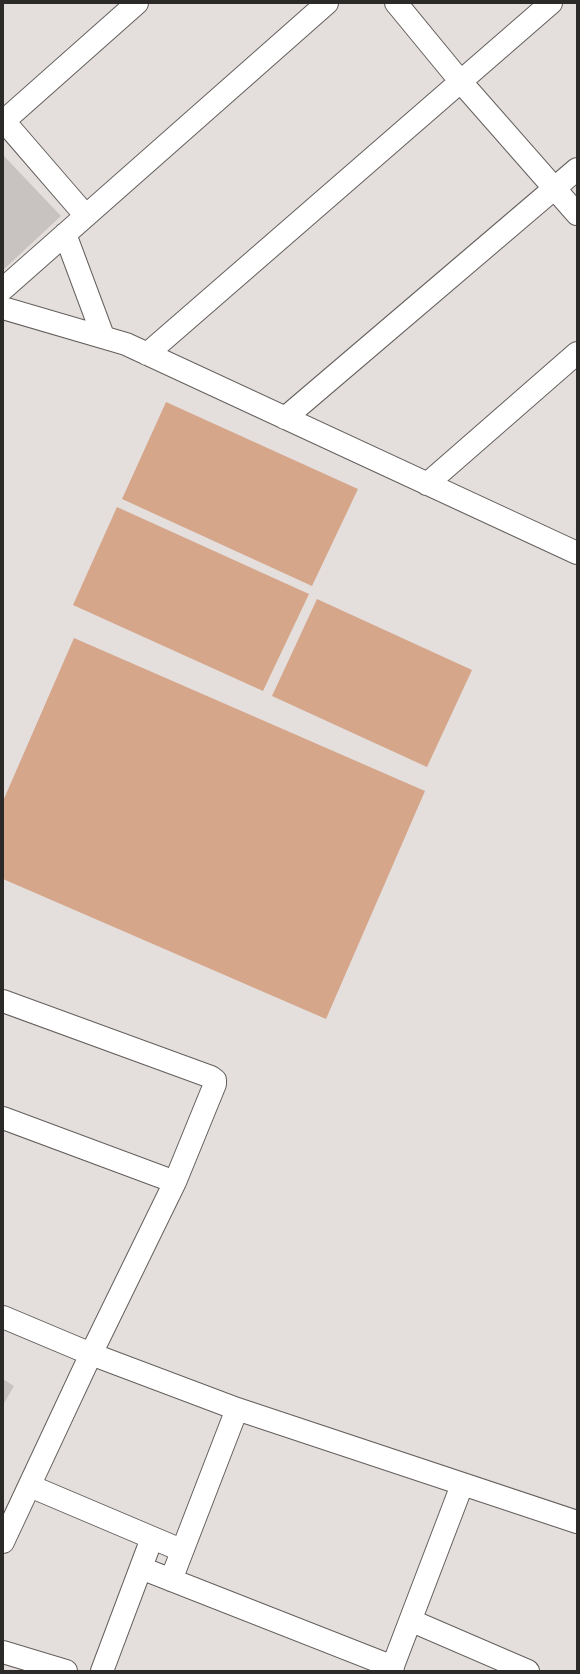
<!DOCTYPE html>
<style>
body{margin:0}
#map{position:relative;width:580px;height:1674px;overflow:hidden;background:#e4dfdc;font-family:Poppins,sans-serif}
canvas{display:block}
.frame{position:absolute;inset:0;border:4px solid #2c2a29;pointer-events:none}
</style>
<div id="map">
<canvas width="580" height="1674"></canvas>
<div class="frame"></div>
</div>
<script>
const g = document.querySelector('canvas').getContext('2d');
g.lineJoin = 'round';
function fill(path, color) {
  g.fillStyle = color;
  g.fill(path, 'evenodd');
}
function poly(rows) {
  const path = new Path2D();
  for (const r of rows) {
    path.moveTo(r[0], r[1]);
    for (let i = 2; i < r.length; i += 2) path.lineTo(r[i], r[i + 1]);
  }
  return path;
}
function trace(path, color, width, dash) {
  g.strokeStyle = color;
  g.lineWidth = width;
  g.lineCap = dash ? 'butt' : 'round';
  g.setLineDash(dash || []);
  g.stroke(path);
}
fill(poly([
 [166,402,358,489,312,586,122,499],
 [117,507,309,594,263,691,73,605],
 [317,599,472,670,427,767,272,696],
 [74,638,425,791,326,1019,3,879,3,801]
]), '#d6a68b');
fill(poly([
 [3,155,61,216,3,270],
 [3,1379,14,1386,3,1405]
]), '#c8c3c0');
const minor = poly([
 [396,3,461,82,577,214],
 [3,120,86,216],
 [4,121,137,3],
 [65,234,103,336],
 [3,289,327,3],
 [3,308,126,344,577,553],
 [147,354,551,3],
 [285,418,577,169],
 [427,484,577,353],
 [3,1001,211,1077,215,1080,215,1084,175,1182,91,1354,3,1542],
 [3,1118,175,1182],
 [3,1317,91,1354,237,1409,577,1522],
 [30,1486,181,1550],
 [141,1568,393,1667],
 [171,1580,237,1409],
 [412,1621,528,1671],
 [3,1652,66,1671],
 [102,1671,152,1538],
 [391,1671,462,1485]
]);
trace(minor, '#645f5d', 24);
trace(minor, '#fff', 22);
</script>
